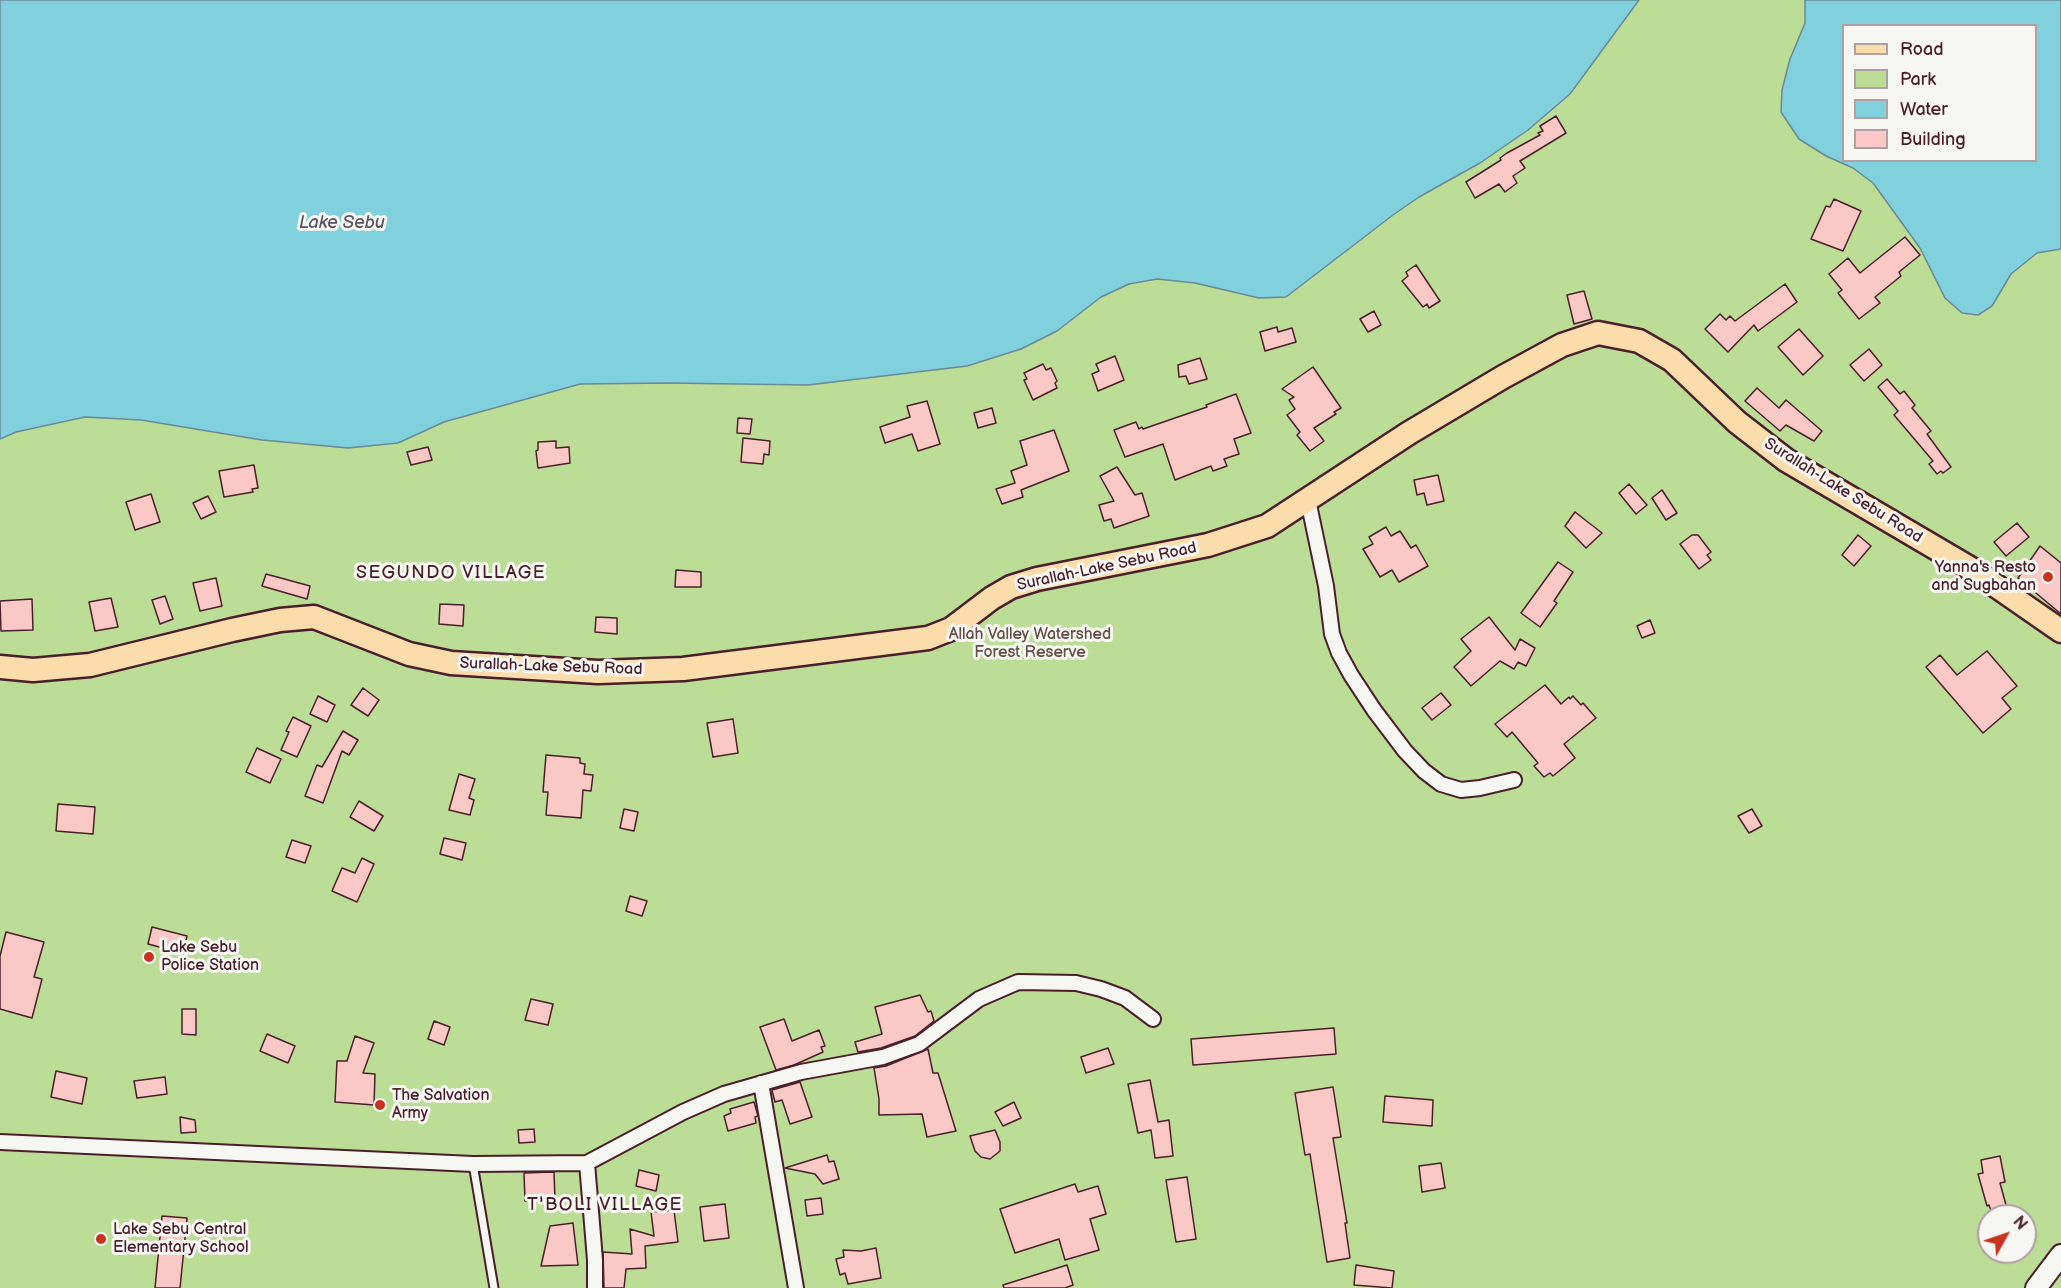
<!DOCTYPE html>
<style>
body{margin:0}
#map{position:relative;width:2061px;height:1288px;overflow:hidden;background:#f7ede9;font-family:"Balsamiq Sans",sans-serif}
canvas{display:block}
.legend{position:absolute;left:1842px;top:24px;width:195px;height:138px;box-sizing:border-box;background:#f6f6f2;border:2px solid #b1a0a2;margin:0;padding:8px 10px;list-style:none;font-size:18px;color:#4a1f2b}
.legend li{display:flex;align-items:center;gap:12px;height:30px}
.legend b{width:30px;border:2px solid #b1a0a2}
.north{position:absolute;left:1977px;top:1204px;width:60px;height:60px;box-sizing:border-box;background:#f6f6f2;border:2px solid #b1a0a2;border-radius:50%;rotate:50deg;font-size:16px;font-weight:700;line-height:24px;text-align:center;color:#4a1f2b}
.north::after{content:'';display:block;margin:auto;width:21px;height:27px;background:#c8321e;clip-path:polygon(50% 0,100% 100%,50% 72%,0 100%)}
</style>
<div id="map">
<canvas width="2061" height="1288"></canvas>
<ul class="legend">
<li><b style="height:8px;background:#fbddab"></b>Road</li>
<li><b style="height:16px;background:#bbdd96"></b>Park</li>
<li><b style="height:16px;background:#81d0dd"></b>Water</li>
<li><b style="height:16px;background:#fac9c5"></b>Building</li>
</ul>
<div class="north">N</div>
</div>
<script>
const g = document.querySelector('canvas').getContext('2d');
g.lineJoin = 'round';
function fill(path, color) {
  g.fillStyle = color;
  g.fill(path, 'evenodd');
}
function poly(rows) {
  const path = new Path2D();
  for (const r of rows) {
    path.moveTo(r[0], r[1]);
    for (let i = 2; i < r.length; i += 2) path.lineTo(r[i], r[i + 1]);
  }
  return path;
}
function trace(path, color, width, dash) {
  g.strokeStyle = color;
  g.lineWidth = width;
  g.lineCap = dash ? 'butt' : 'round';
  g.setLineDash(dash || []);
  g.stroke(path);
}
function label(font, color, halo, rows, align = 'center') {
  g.font = font + ' "Balsamiq Sans",sans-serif';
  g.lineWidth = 6;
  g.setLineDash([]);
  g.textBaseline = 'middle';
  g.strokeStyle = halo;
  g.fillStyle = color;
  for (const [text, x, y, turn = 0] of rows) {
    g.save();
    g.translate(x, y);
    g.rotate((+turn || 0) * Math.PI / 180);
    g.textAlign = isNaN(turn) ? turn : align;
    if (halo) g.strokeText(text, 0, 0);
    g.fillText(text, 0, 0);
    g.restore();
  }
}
fill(poly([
 [0,0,2061,0,2061,1288,0,1288],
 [1844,26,2036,26,2036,160,1844,160],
 [1989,1216,2025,1216,2025,1252,1989,1252]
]), '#bbdd96');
const water = poly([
 [0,0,1639,0,1570,94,1528,130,1480,163,1419,197,1393,215,1286,297,1259,298,1195,283,1157,279,1129,284,1101,297,1057,331,1021,349,967,366,808,385,668,383,580,384,444,422,398,443,348,448,262,440,141,420,85,417,16,432,0,439,0,0],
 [1805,0,2061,0,2061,249,2037,253,2011,274,1992,306,1978,315,1962,313,1945,298,1920,248,1873,183,1853,168,1826,156,1799,139,1781,112,1782,90,1790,59,1805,23,1805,0],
 [1844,26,2036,26,2036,160,1844,160,1844,26]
]);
fill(water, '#81d0dd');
trace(water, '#6b8996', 1.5);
const building = poly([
 [1556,116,1566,133,1520,161,1525,168,1513,176,1517,183,1505,192,1499,184,1475,198,1466,182,1501,160,1500,158,1507,153,1540,135,1538,133,1543,131,1540,126,1556,116],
 [1834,199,1861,211,1843,251,1811,239,1826,206,1830,207,1834,199],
 [1905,237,1920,255,1899,272,1901,276,1875,297,1880,303,1859,319,1838,293,1842,290,1829,274,1848,258,1860,273,1905,237],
 [1416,265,1440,301,1429,308,1427,304,1423,307,1402,281,1408,276,1406,272,1416,265],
 [1785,284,1797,302,1758,331,1754,325,1728,352,1705,329,1720,314,1726,320,1730,316,1735,321,1785,284],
 [1584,291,1592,319,1574,324,1567,295,1584,291],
 [1374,311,1381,325,1368,332,1360,319,1374,311],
 [1277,327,1278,332,1292,328,1296,342,1265,351,1260,332,1277,327],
 [1799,329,1823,356,1803,375,1778,347,1799,329],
 [1869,349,1882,365,1864,381,1850,365,1869,349],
 [1115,356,1124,380,1098,391,1092,374,1099,371,1096,364,1115,356],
 [1200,358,1207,379,1189,384,1186,376,1179,377,1178,365,1200,358],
 [1043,364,1046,370,1051,368,1057,381,1055,383,1057,388,1033,400,1024,380,1027,379,1024,373,1043,364],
 [1313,367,1341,408,1334,412,1336,414,1314,428,1324,441,1310,451,1297,435,1300,432,1287,415,1295,409,1289,400,1294,397,1282,389,1313,367],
 [1887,379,1900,394,1904,391,1915,405,1912,408,1931,431,1927,434,1951,467,1943,473,1941,471,1937,474,1929,464,1933,461,1894,415,1898,411,1878,387,1887,379],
 [1757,388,1779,408,1786,400,1822,431,1814,441,1786,425,1780,431,1745,401,1757,388],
 [1236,394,1251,433,1234,439,1239,454,1224,459,1227,466,1213,471,1211,466,1175,480,1163,444,1125,457,1114,430,1136,422,1139,429,1142,427,1143,429,1207,407,1206,405,1236,394],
 [927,401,940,444,918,451,912,434,885,443,880,427,910,417,907,406,927,401],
 [992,408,996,423,978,428,974,413,992,408],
 [738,418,752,419,750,434,737,433,738,418],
 [1054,430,1069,471,1021,490,1023,497,1002,504,996,489,1015,483,1011,471,1027,465,1020,441,1054,430],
 [743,438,770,441,769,455,764,454,763,464,741,462,743,438],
 [556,441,556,448,569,447,570,463,538,468,536,451,538,450,538,442,556,441],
 [428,447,432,460,411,465,407,452,428,447],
 [254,465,258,488,252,489,253,492,224,497,219,471,254,465],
 [1117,467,1135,495,1142,493,1149,516,1114,528,1111,519,1104,521,1099,505,1114,501,1100,476,1117,467],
 [1438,475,1444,501,1427,505,1424,493,1417,495,1414,480,1438,475],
 [1629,484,1647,505,1636,514,1619,493,1629,484],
 [1662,490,1677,513,1666,520,1652,498,1662,490],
 [151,494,160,522,135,530,126,502,151,494],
 [208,496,216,512,201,519,193,503,208,496],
 [1575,512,1602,533,1586,548,1565,526,1575,512],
 [2017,523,2029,537,2006,556,1994,542,2017,523],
 [1386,527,1391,536,1400,531,1411,548,1416,545,1428,566,1399,582,1392,570,1380,577,1363,549,1373,544,1369,537,1386,527],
 [1692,535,1698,535,1711,552,1707,555,1711,560,1699,569,1680,544,1692,535],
 [1858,535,1871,546,1854,566,1842,555,1858,535],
 [2040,546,2061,563,2061,614,2018,578,2040,546],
 [1558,562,1573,572,1554,601,1557,603,1540,627,1521,613,1558,562],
 [676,570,701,572,701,587,675,587,676,570],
 [266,574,310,586,307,599,262,586,266,574],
 [216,578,222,606,200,611,193,583,216,578],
 [165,596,173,619,160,624,152,600,165,596],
 [111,598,118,627,95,631,89,602,111,598],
 [32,599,33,630,1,631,0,601,32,599],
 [440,604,464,605,463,626,439,624,440,604],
 [596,617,617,618,617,634,595,632,596,617],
 [1489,617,1515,650,1520,639,1535,648,1526,666,1518,662,1514,669,1500,661,1471,686,1454,667,1471,651,1461,639,1489,617],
 [1650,620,1655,633,1642,638,1637,626,1650,620],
 [1987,651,2017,686,2002,698,2011,709,1983,733,1926,667,1940,655,1957,675,1987,651],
 [1545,685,1561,704,1569,697,1570,699,1573,696,1581,705,1583,703,1596,718,1564,744,1575,758,1553,776,1550,773,1544,777,1534,766,1538,763,1512,732,1507,737,1495,724,1545,685],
 [363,688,379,700,368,716,351,705,363,688],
 [1441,693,1451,705,1432,720,1422,708,1441,693],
 [318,696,335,705,327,722,310,714,318,696],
 [293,717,311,726,297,757,281,750,289,732,286,731,293,717],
 [733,719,738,753,713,757,707,723,733,719],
 [343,731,358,740,349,755,342,751,323,803,305,796,317,765,322,767,343,731],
 [257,748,281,759,270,783,246,772,257,748],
 [546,755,580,758,580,763,585,764,584,774,593,775,591,791,583,790,581,818,546,815,548,792,543,792,546,755],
 [459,774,475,779,469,798,474,800,470,815,449,810,459,774],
 [359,801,383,816,374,831,350,817,359,801],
 [58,804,95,807,93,834,56,831,58,804],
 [624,809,638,812,634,831,620,828,624,809],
 [1752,809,1762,826,1749,833,1738,816,1752,809],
 [444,838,466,843,462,860,440,854,444,838],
 [292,840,311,846,305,863,286,857,292,840],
 [362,858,374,864,357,902,332,891,342,868,355,873,362,858],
 [630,896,647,901,642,916,626,911,630,896],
 [152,927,187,936,183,953,148,944,152,927],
 [6,932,44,942,34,977,42,979,32,1018,0,1009,0,956,6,932],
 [920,995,928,1012,931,1011,934,1021,915,1036,881,1048,858,1052,855,1042,882,1034,875,1007,920,995],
 [531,999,553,1004,548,1025,525,1020,531,999],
 [182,1009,196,1009,196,1035,182,1034,182,1009],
 [784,1019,792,1041,819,1030,825,1046,821,1047,823,1052,794,1065,776,1070,760,1027,784,1019],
 [434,1021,450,1027,444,1045,428,1039,434,1021],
 [1334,1028,1336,1054,1193,1065,1191,1039,1334,1028],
 [267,1034,295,1046,288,1063,260,1051,267,1034],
 [355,1036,374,1043,363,1073,375,1074,374,1105,335,1102,337,1061,347,1061,355,1036],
 [1108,1048,1114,1064,1086,1073,1081,1057,1108,1048],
 [928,1049,933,1073,938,1073,956,1131,927,1137,922,1114,879,1115,879,1099,874,1068,886,1066,928,1049],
 [56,1071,87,1078,82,1104,51,1097,56,1071],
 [165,1077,167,1094,137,1098,134,1081,165,1077],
 [1150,1080,1158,1122,1169,1120,1173,1156,1155,1158,1151,1130,1138,1133,1128,1084,1150,1080],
 [800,1082,812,1117,790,1124,782,1100,775,1102,772,1090,800,1082],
 [1333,1087,1341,1137,1333,1138,1347,1223,1345,1223,1350,1258,1327,1262,1310,1154,1305,1155,1295,1093,1333,1087],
 [1385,1096,1433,1100,1432,1126,1383,1122,1385,1096],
 [754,1102,758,1116,755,1117,756,1123,728,1131,724,1116,731,1113,730,1109,754,1102],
 [1014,1102,1021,1118,1003,1126,995,1112,1014,1102],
 [180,1117,195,1120,196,1132,181,1133,180,1117],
 [534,1129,535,1142,519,1143,518,1130,534,1129],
 [995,1130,1000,1142,1000,1151,990,1159,981,1157,975,1151,970,1136,995,1130],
 [827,1155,829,1162,834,1161,839,1179,823,1184,815,1174,785,1168,827,1155],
 [2000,1156,2005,1182,2000,1183,2009,1216,1993,1216,1989,1205,1987,1206,1978,1174,1983,1173,1981,1160,2000,1156],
 [1441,1163,1445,1188,1422,1192,1419,1166,1441,1163],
 [639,1170,659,1175,656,1191,636,1186,639,1170],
 [554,1172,555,1200,525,1201,524,1173,554,1172],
 [1187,1177,1196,1239,1176,1242,1166,1180,1187,1177],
 [1075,1184,1078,1192,1098,1186,1106,1214,1090,1219,1099,1250,1065,1260,1059,1239,1015,1253,1000,1209,1075,1184],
 [821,1198,823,1214,807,1216,805,1200,821,1198],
 [725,1204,729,1238,704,1241,700,1207,725,1204],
 [674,1210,678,1242,645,1246,646,1268,626,1269,624,1288,604,1288,603,1252,632,1254,630,1229,654,1236,651,1212,674,1210],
 [162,1216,187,1218,180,1288,155,1288,162,1216],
 [573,1223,578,1265,541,1266,550,1226,573,1223],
 [876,1248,881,1278,848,1284,845,1273,840,1275,836,1259,844,1257,843,1250,861,1251,876,1248],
 [1067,1265,1073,1285,1065,1288,1004,1288,1003,1285,1067,1265],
 [1356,1265,1394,1271,1392,1288,1354,1285,1356,1265]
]);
fill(building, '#fac9c5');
trace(building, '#4a1f2b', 1.5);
const service = poly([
 [473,1164,494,1288]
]);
const minor = poly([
 [1308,500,1326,586,1332,634,1339,653,1351,675,1374,710,1405,751,1424,771,1441,784,1461,790,1480,788,1514,780],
 [761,1083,796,1288],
 [0,1142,473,1164,587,1163,683,1112,724,1094,801,1072,883,1057,919,1044,979,999,1018,982,1076,983,1101,989,1125,998,1153,1019],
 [587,1163,595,1260,595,1288]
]);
const secondary = poly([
 [2036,1288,2061,1255]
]);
const primary = poly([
 [0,667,33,670,90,665,232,630,280,620,314,617,409,654,451,663,598,672,683,669,928,638,951,629,992,598,1011,587,1037,579,1208,545,1267,526,1409,433,1503,377,1562,345,1598,333,1639,341,1672,360,1737,422,1786,460,1973,570,2061,631]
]);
trace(service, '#4a1f2b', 11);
trace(minor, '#4a1f2b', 18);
trace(secondary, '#4a1f2b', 24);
trace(primary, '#4a1f2b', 27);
trace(service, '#f6f6f2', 7);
trace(minor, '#f6f6f2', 14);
trace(secondary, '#f6f6f2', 20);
trace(primary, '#fbddab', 22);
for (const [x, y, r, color] of [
 [2048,577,6,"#c8321e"],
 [149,957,6,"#c8321e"],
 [380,1105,6,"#c8321e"],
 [101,1239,6,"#c8321e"]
]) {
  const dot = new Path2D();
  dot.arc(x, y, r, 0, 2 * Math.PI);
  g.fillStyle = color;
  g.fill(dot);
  trace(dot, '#f6f6f2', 2);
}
label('16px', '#4a1f2b', '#f6f6f2', [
 ["Surallah-Lake Sebu Road",1843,491,32],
 ["Surallah-Lake Sebu Road",1107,567,-12],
 ["Surallah-Lake Sebu Road",551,667,2]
]);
label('16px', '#4a1f2b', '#f6f6f2', [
 ["Yanna's Resto",2036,568,"right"],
 ["and Sugbahan",2036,586,"right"],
 ["Lake Sebu",161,948],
 ["Police Station",161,966],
 ["The Salvation",392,1096],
 ["Army",392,1114],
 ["Lake Sebu Central",113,1230],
 ["Elementary School",113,1248]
], 'left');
label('16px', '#664e46', '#f6f6f2', [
 ["Allah Valley Watershed",1030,635],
 ["Forest Reserve",1030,653]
]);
label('italic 18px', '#5a5460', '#f6f6f2', [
 ["Lake Sebu",342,223]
]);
g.letterSpacing = '1.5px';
label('18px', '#4a1f2b', '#f6f6f2', [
 ["SEGUNDO VILLAGE",451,573],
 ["T'BOLI VILLAGE",605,1205]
]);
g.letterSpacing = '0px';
</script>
